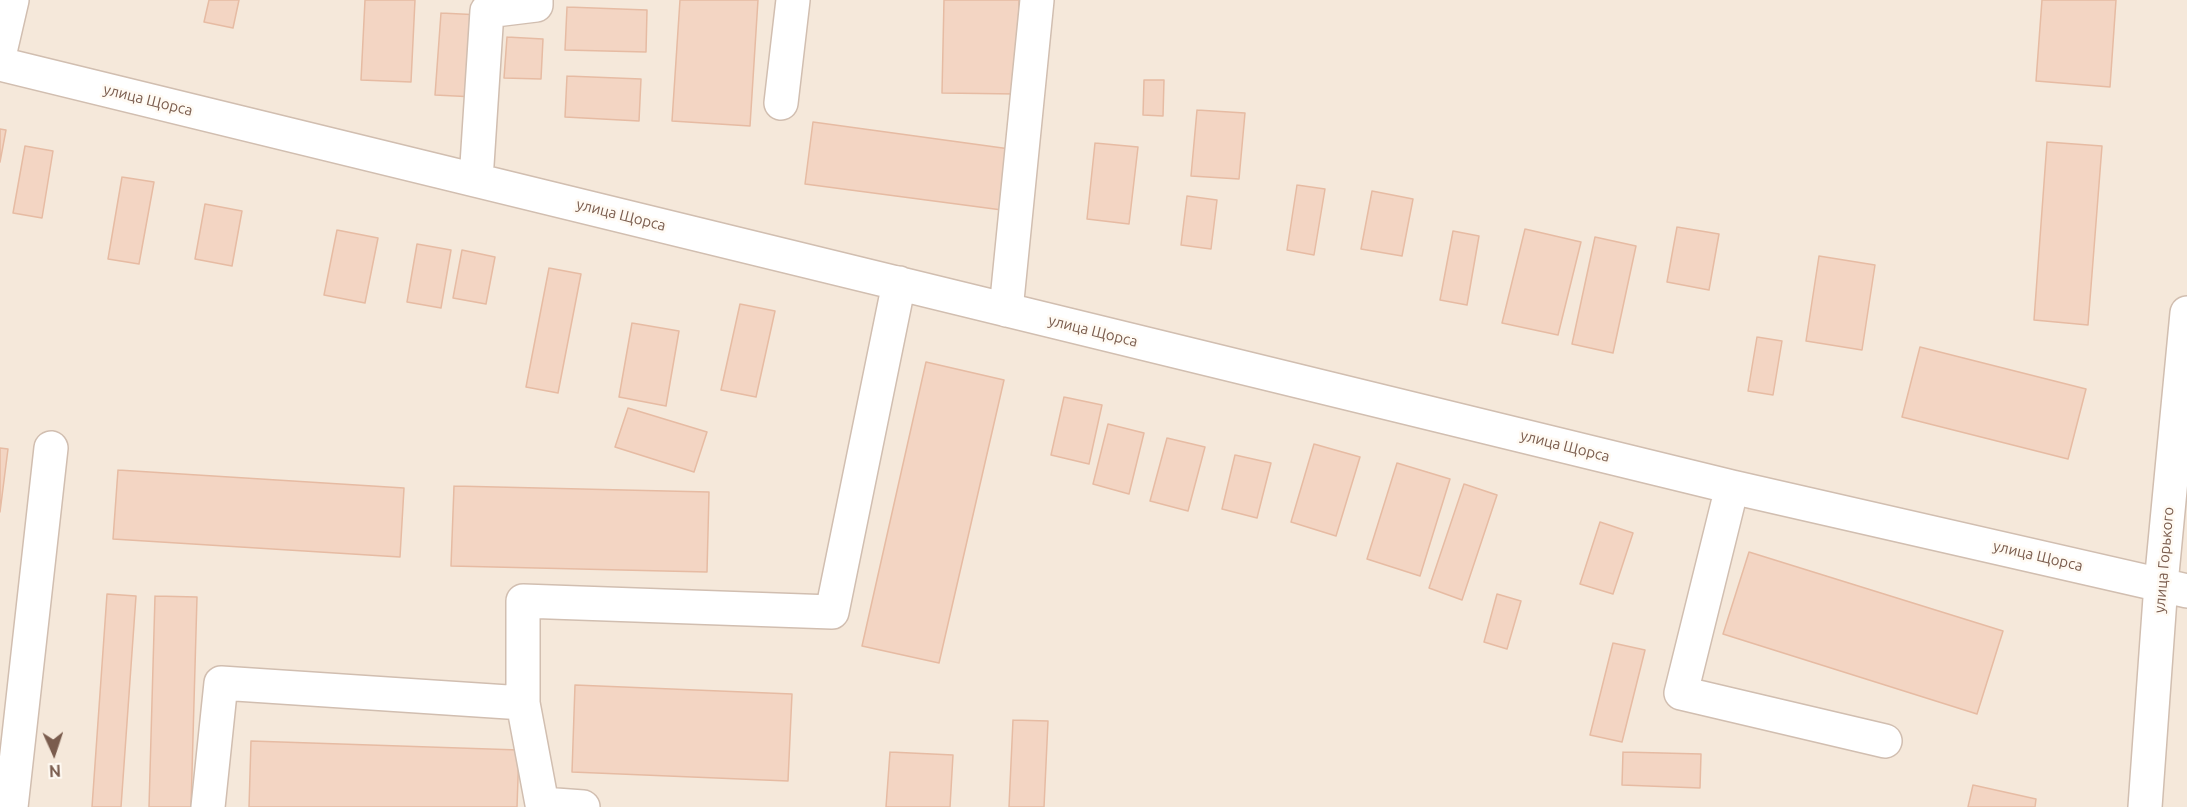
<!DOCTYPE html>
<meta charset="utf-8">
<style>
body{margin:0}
#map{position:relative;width:2187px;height:807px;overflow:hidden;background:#fdf6ec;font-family:Ubuntu,sans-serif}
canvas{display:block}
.north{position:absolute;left:24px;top:723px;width:60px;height:60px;-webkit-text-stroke:4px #fffaf3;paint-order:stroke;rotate:177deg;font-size:16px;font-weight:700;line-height:24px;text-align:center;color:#7a5c4d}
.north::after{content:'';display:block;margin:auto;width:21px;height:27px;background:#7a5c4d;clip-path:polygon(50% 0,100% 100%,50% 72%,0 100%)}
</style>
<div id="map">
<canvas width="2187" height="807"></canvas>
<div class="north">N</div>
</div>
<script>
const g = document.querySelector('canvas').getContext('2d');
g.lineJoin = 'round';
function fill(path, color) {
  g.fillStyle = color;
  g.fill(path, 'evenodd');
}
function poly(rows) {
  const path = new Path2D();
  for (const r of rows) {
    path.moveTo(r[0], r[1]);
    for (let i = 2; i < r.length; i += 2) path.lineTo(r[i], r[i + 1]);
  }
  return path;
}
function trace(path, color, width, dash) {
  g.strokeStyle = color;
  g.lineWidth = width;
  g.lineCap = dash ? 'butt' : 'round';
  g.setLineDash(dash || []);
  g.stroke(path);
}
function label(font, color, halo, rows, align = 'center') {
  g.font = font + ' Ubuntu,sans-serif';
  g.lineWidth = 5;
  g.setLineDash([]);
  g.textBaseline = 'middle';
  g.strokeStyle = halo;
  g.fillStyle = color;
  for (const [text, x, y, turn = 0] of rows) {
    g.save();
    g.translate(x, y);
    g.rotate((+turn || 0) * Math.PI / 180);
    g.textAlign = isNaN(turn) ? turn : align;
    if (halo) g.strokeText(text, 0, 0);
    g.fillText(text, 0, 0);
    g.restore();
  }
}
fill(poly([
 [0,0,2187,0,2187,807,0,807]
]), '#f5e8da');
const building = poly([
 [209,0,239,0,233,28,204,22,209,0],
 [365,0,415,0,411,82,361,80,365,0],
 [680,0,758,0,750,126,672,121,680,0],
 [944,0,1019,0,1017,94,942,93,944,0],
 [2042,0,2116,0,2110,87,2036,81,2042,0],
 [567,7,647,10,646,52,565,50,567,7],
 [441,13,481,15,475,97,435,95,441,13],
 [507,37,543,39,541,79,504,78,507,37],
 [567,76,641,79,639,121,565,117,567,76],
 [1144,80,1164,80,1163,116,1143,115,1144,80],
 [1197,110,1245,113,1239,179,1191,176,1197,110],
 [813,122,1010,149,1002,210,805,184,813,122],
 [0,129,6,130,0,162,0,129],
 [2047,142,2102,146,2088,325,2034,320,2047,142],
 [1095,143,1138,147,1129,224,1087,219,1095,143],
 [25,146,53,151,42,218,13,213,25,146],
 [122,177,154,182,139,264,108,259,122,177],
 [1297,185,1325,189,1314,255,1287,250,1297,185],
 [1372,191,1413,199,1402,256,1361,249,1372,191],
 [1187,196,1217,200,1211,249,1181,245,1187,196],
 [205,204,242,211,232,266,195,259,205,204],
 [1677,227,1719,234,1709,290,1667,282,1677,227],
 [1525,229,1581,242,1558,335,1502,323,1525,229],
 [337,230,378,238,365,303,324,295,337,230],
 [1453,231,1479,236,1467,305,1440,300,1453,231],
 [1595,237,1636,246,1613,353,1572,344,1595,237],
 [417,244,451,250,441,308,407,302,417,244],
 [462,250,495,257,486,304,453,298,462,250],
 [1819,256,1875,265,1862,350,1806,341,1819,256],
 [549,268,581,274,558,393,526,387,549,268],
 [740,304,775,311,756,397,721,390,740,304],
 [632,323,679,331,666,406,619,397,632,323],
 [1757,337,1782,341,1773,395,1748,391,1757,337],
 [1920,347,2086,389,2068,459,1902,417,1920,347],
 [926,362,1004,380,939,663,862,646,926,362],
 [1064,397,1102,405,1089,464,1051,455,1064,397],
 [628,408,707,432,694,472,615,447,628,408],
 [1108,424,1144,433,1129,494,1093,484,1108,424],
 [1167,438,1205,447,1188,511,1150,501,1167,438],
 [1314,444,1360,457,1336,536,1291,522,1314,444],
 [0,448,8,449,0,512,0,448],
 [1235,455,1271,463,1257,518,1222,509,1235,455],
 [1397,463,1450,479,1420,576,1367,559,1397,463],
 [118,470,404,488,400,557,113,539,118,470],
 [1464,484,1497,495,1462,600,1429,588,1464,484],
 [454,486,709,492,707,572,451,566,454,486],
 [1600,522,1633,533,1613,594,1580,584,1600,522],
 [1749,552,2003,631,1977,714,1723,634,1749,552],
 [107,594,136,596,121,807,92,807,107,594],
 [1497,594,1521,601,1507,649,1484,642,1497,594],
 [155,596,197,597,191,807,149,807,155,596],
 [1613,643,1645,650,1622,742,1590,735,1613,643],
 [575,685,792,694,788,781,572,772,575,685],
 [1013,720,1048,721,1044,807,1009,807,1013,720],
 [251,741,519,750,517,807,249,807,251,741],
 [890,752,953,755,950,807,886,807,890,752],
 [1623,752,1701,754,1700,788,1622,785,1623,752],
 [1973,785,2036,799,2035,807,1968,807,1973,785]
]);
fill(building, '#f3d5c3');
trace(building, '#e6bba3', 1.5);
const minor = poly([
 [0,52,12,0],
 [0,64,1732,487,2187,591],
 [781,103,793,0],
 [476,180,487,11,536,5,536,0],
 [1006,310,1037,0],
 [1732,487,1681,693,1885,741],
 [523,703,523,601,832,612,899,283],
 [11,807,51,448],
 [208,807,221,683,523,703,542,804,583,807],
 [2145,807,2161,584,2187,313]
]);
trace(minor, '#d1beb0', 36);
trace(minor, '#fff', 33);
label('15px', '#7a5c4d', '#fffaf3', [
 ["улица Щорса",148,100,14],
 ["улица Щорса",621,215,14],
 ["улица Щорса",1093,331,14],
 ["улица Щорса",1565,446,14],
 ["улица Щорса",2038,556,13],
 ["улица Горького",2164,560,-85]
]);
</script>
